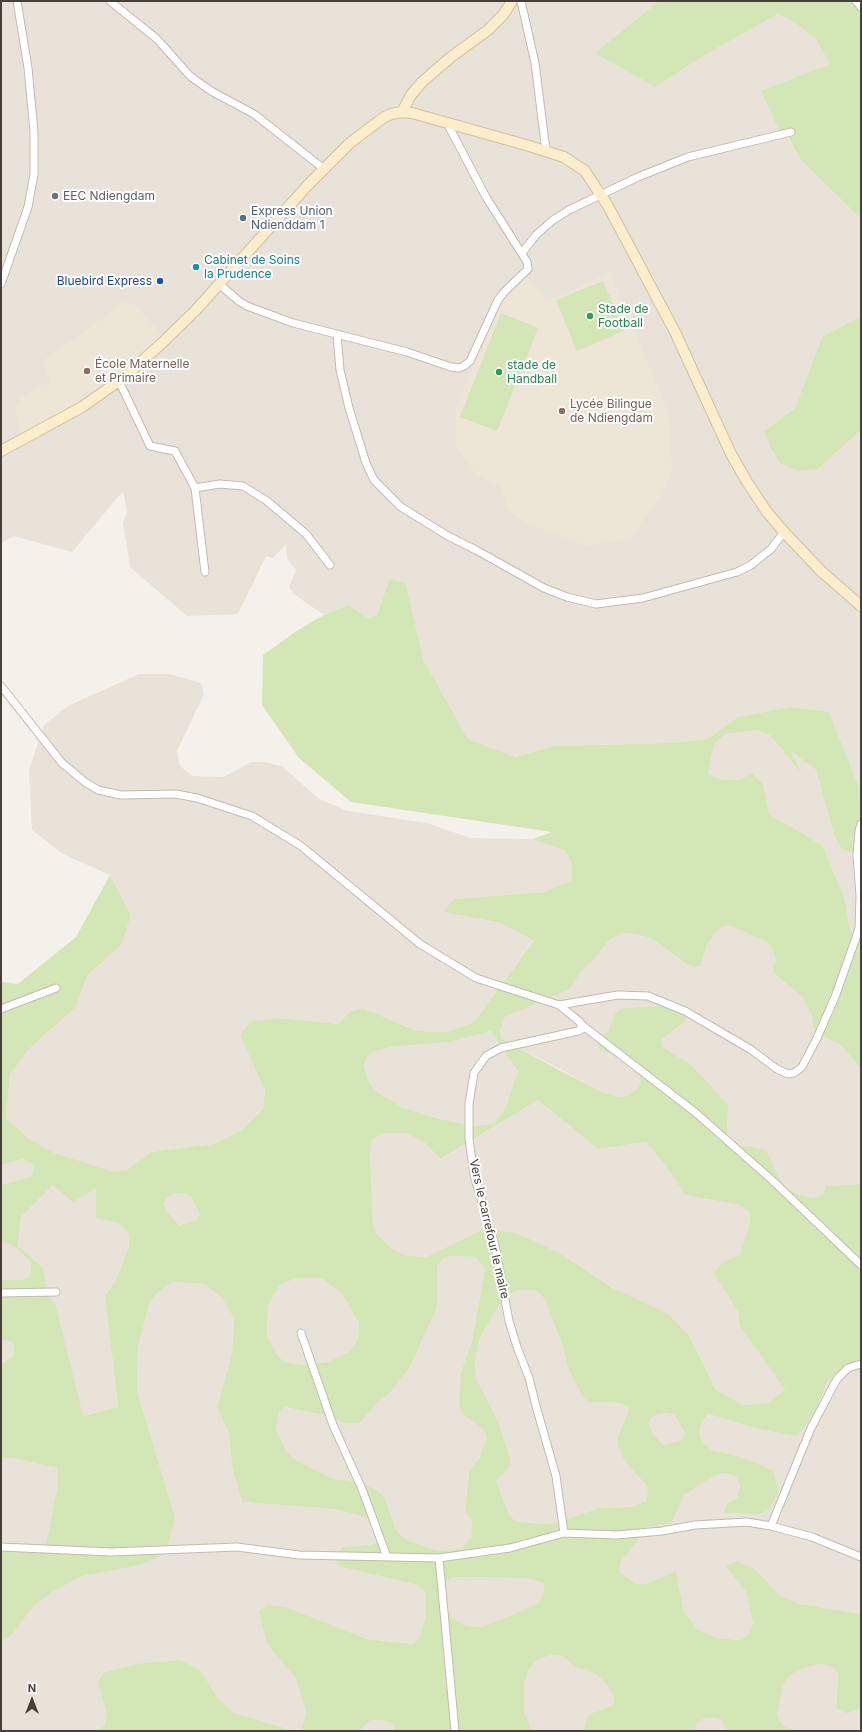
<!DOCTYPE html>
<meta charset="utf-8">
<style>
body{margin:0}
#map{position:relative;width:862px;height:1732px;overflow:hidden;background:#f4f1ea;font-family:Inter,sans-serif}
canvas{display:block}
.frame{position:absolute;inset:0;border:2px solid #484139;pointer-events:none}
.north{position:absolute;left:12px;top:1680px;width:40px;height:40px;-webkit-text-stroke:3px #fff;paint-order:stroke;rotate:0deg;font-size:11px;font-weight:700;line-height:16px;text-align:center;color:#484139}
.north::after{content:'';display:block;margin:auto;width:14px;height:18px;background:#484139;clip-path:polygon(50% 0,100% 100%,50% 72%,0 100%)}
</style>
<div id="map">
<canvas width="862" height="1732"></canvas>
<div class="frame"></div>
<div class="north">N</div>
</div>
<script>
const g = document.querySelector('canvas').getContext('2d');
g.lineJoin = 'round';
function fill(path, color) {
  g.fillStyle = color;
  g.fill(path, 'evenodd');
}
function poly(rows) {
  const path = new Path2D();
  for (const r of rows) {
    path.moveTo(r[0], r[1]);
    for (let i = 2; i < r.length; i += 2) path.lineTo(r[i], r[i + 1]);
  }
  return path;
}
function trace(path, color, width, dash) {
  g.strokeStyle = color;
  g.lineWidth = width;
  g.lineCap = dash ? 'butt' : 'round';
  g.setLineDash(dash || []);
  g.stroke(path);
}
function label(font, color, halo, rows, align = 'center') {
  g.font = font + ' Inter,sans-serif';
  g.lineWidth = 4;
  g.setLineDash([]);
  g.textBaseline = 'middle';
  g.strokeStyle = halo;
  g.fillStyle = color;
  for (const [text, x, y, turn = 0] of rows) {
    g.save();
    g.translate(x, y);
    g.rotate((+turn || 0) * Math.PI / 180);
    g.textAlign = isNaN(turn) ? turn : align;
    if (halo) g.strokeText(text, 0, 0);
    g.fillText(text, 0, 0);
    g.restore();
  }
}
fill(poly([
 [1,1,659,1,596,53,655,87,710,52,778,14,798,25,815,38,830,64,762,91,799,158,861,219,861,316,822,337,795,408,764,431,818,469,861,430,861,826,859,825,859,787,829,712,791,707,739,717,708,739,671,743,554,746,515,757,468,739,423,659,406,584,390,578,378,616,373,618,368,618,348,605,324,615,295,595,289,587,296,570,287,558,286,544,273,558,266,556,238,614,187,616,130,567,123,523,127,512,123,491,72,552,14,536,1,543],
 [139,674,169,674,201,683,204,694,177,751,180,766,192,776,224,777,251,762,267,762,283,767,319,799,348,811,427,823,470,838,533,839,549,844,566,851,572,865,572,880,545,892,453,899,445,912,497,922,534,939,474,1022,447,1032,418,1031,363,1008,349,1012,339,1024,280,1018,240,1035,265,1091,263,1107,242,1130,213,1144,151,1152,127,1170,113,1173,55,1153,29,1139,6,1118,10,1075,29,1049,76,1007,87,976,122,944,131,915,110,875,63,854,32,830,29,770,44,725,68,706],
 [757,730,771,736,801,774,791,750,816,770,833,832,841,848,857,855,861,860,861,943,850,931,845,899,822,845,769,814,763,784,752,773,739,780,723,780,708,774,714,744,725,733],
 [728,925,766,941,771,947,777,961,774,973,803,998,813,1015,813,1028,819,1034,841,1045,861,1069,861,1184,826,1186,823,1194,813,1198,798,1194,783,1187,726,1143,689,1063,662,1047,661,1040,686,1021,614,1016,608,1031,597,1043,630,1060,641,1071,639,1087,627,1096,620,1097,605,1093,502,1039,500,1032,505,1017,570,989,582,970,594,960,608,941,621,933,636,934,653,939,685,963,700,967,707,945,716,932,721,926],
 [491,1031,518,1070,506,1106,495,1123,476,1126,440,1119,403,1108,375,1091,367,1078,364,1064,367,1057,373,1052,390,1047,450,1042],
 [538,1100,598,1149,646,1142,666,1166,685,1195,740,1205,749,1212,750,1223,740,1254,720,1264,714,1274,739,1313,739,1325,785,1390,767,1403,743,1405,716,1390,690,1337,558,1252,517,1233,485,1228,426,1257,404,1255,394,1250,377,1234,373,1224,370,1149,373,1139,384,1133,406,1133,425,1143,442,1159],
 [22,1159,31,1163,34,1166,32,1174,30,1177,1,1185,1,1165],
 [53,1185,96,1187,96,1217,118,1223,122,1226,129,1235,129,1246,117,1278,105,1296,118,1407,82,1416,56,1306,48,1296,43,1268,18,1246,21,1217],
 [182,1193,191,1196,200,1214,196,1221,179,1225,168,1213,164,1206,167,1198,173,1194],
 [1,1241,16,1247,31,1263,30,1274,28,1278,20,1280,1,1280],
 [451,1256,476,1257,485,1269,472,1341,461,1372,463,1414,484,1429,487,1437,479,1459,469,1471,465,1512,472,1522,471,1537,461,1549,439,1551,409,1541,397,1532,384,1496,358,1481,333,1479,297,1461,286,1450,276,1429,279,1412,285,1407,360,1423,377,1403,389,1394,410,1367,437,1307,437,1266,443,1259],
 [310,1278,323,1279,342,1294,359,1323,358,1339,349,1352,327,1362,303,1365,285,1362,279,1357,267,1337,268,1305,280,1285,294,1279],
 [172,1282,206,1284,222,1298,234,1319,232,1353,217,1407,229,1433,232,1467,242,1502,334,1509,365,1517,375,1525,379,1535,375,1544,343,1547,337,1566,418,1585,425,1592,426,1615,420,1636,413,1644,367,1639,289,1608,267,1644,296,1679,306,1712,301,1731,295,1731,234,1713,217,1697,201,1671,98,1683,107,1715,104,1726,95,1731,1,1731,1,1642,12,1635,33,1607,52,1592,83,1576,141,1565,161,1556,175,1517,137,1391,138,1347,149,1305,155,1295],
 [518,1290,533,1290,541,1293,545,1300,562,1344,568,1368,589,1402,621,1403,629,1408,618,1437,624,1460,646,1485,648,1493,646,1501,631,1507,599,1508,555,1523,539,1524,516,1521,510,1516,496,1481,509,1466,476,1379,475,1363,479,1340,503,1298],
 [6,1340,12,1343,14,1346,14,1352,12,1357,1,1364,1,1341],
 [861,1370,861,1614,800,1604,779,1595,757,1571,727,1566,746,1592,753,1624,749,1634,740,1640,717,1638,696,1629,691,1620,684,1612,676,1571,646,1584,636,1584,619,1572,620,1561,648,1527,671,1524,684,1495,714,1476,725,1473,736,1477,740,1488,737,1498,727,1503,725,1513,759,1514,744,1458,712,1450,703,1443,699,1433,702,1422,710,1414,752,1427,814,1414,827,1383,834,1375],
 [667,1413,676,1415,685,1433,681,1440,663,1445,652,1432,649,1425,651,1418,658,1414],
 [1,1458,13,1458,57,1468,58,1484,45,1549,1,1548],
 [453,1577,526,1578,544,1583,543,1595,537,1604,483,1627,466,1626,452,1618,443,1599,444,1583],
 [551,1655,563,1656,576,1668,588,1670,597,1675,607,1685,613,1695,614,1701,612,1706,589,1714,583,1731,532,1731,528,1725,524,1712,524,1683,528,1671,535,1661],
 [820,1664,831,1665,838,1674,836,1708,857,1710,861,1707,861,1731,799,1731,782,1726,777,1716,783,1686,789,1676,799,1670],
 [712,1718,721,1720,727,1731,695,1731,697,1723,703,1719],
 [372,1720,389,1721,393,1725,394,1731,360,1731,367,1723]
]), '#e8e2d9');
fill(poly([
 [610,272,669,414,672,470,662,495,630,539,587,546,526,523,508,510,501,487,477,475,456,447,456,408,497,307,528,278,547,300,558,297],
 [125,302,134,304,163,335,113,383,23,439,19,429,15,407,21,397,50,381,43,360,86,331,118,305]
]), '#ede5d5');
fill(poly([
 [659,1,861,1,861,219,799,158,788,136,778,128,761,91,830,64,815,38,798,25,778,14,710,52,655,87,595,53],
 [603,281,624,331,577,351,556,300],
 [501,313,538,328,497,431,460,417],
 [861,316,861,430,818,469,799,471,781,464,771,448,764,431,795,408,822,337],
 [390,578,406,584,423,659,468,739,515,757,554,746,671,743,708,739,738,717,791,707,829,712,859,787,861,860,857,855,841,848,833,832,816,770,791,751,802,775,771,736,757,730,725,734,714,744,708,774,723,780,739,780,752,773,763,784,769,814,822,845,845,899,850,931,861,943,861,1069,841,1045,819,1034,813,1028,812,1015,803,998,774,973,773,965,777,961,771,947,766,941,728,925,721,927,716,932,707,945,700,967,692,966,685,963,653,939,636,934,621,933,608,941,594,960,582,970,570,989,505,1017,500,1032,502,1039,559,1070,605,1093,620,1097,627,1096,639,1087,641,1071,630,1060,600,1050,597,1043,608,1031,614,1016,619,1010,626,1008,672,1006,685,1013,686,1021,661,1040,662,1047,689,1063,728,1105,726,1143,766,1150,783,1187,798,1194,813,1198,823,1194,826,1186,861,1184,861,1370,834,1375,827,1383,814,1414,797,1436,752,1427,709,1414,702,1422,699,1433,703,1443,712,1450,744,1458,773,1471,779,1491,774,1501,769,1510,759,1514,724,1513,727,1503,737,1498,740,1487,736,1477,725,1473,714,1476,684,1495,671,1524,648,1527,621,1561,619,1572,636,1584,646,1584,676,1571,684,1612,691,1620,696,1629,717,1638,740,1640,749,1634,753,1624,746,1592,726,1566,737,1561,757,1571,779,1595,800,1604,861,1614,861,1707,857,1710,846,1713,836,1708,838,1674,831,1666,820,1664,799,1670,789,1676,783,1686,777,1716,783,1726,799,1731,727,1731,721,1720,712,1718,703,1719,697,1723,695,1731,583,1731,589,1714,612,1706,614,1701,613,1695,607,1685,597,1675,588,1670,576,1668,563,1656,551,1655,535,1661,528,1671,524,1683,524,1712,532,1731,394,1731,393,1725,389,1721,372,1720,367,1723,360,1731,301,1731,306,1712,296,1679,267,1644,259,1611,268,1605,289,1608,367,1639,413,1644,420,1636,426,1615,425,1593,418,1585,337,1566,336,1556,343,1547,375,1544,379,1535,375,1525,365,1517,334,1509,242,1502,232,1467,229,1433,217,1407,232,1353,234,1319,222,1298,205,1284,172,1282,155,1295,149,1305,138,1347,137,1391,175,1517,167,1548,161,1556,141,1565,83,1576,52,1592,33,1607,12,1635,1,1642,1,1548,45,1549,58,1484,57,1468,13,1458,1,1458,1,1364,12,1357,14,1352,14,1346,12,1343,6,1340,1,1341,1,1280,20,1280,28,1278,30,1274,31,1263,16,1247,1,1241,1,1185,30,1177,32,1174,34,1166,31,1163,22,1159,1,1165,1,982,18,984,76,937,110,875,131,915,122,944,87,976,76,1007,29,1049,10,1075,6,1118,29,1139,55,1153,113,1172,127,1170,151,1152,213,1144,242,1130,263,1108,265,1091,240,1035,250,1022,280,1018,339,1024,349,1012,363,1008,417,1031,447,1032,474,1022,534,940,497,922,444,912,453,899,545,892,572,880,572,865,566,851,533,839,552,832,351,802,299,758,262,705,263,655,298,630,324,615,348,605,368,618,377,616],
 [491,1031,518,1071,506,1106,495,1123,476,1126,440,1119,403,1108,375,1091,367,1078,364,1064,367,1057,373,1052,390,1047,450,1042],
 [538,1100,598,1149,646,1142,666,1166,685,1195,740,1205,749,1212,750,1223,740,1254,720,1264,714,1274,739,1313,739,1325,785,1390,767,1403,743,1405,716,1390,690,1337,668,1314,613,1288,558,1252,517,1233,485,1228,426,1257,404,1255,394,1250,377,1234,373,1224,370,1149,373,1139,384,1133,406,1133,425,1143,441,1159],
 [53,1185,73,1202,96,1188,96,1218,118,1223,122,1226,129,1235,129,1246,117,1278,105,1296,118,1407,83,1416,56,1306,48,1295,43,1268,18,1246,21,1217],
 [182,1193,191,1196,200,1214,196,1221,179,1225,168,1213,164,1205,167,1198,173,1194],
 [451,1256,476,1257,485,1269,472,1341,461,1372,459,1404,463,1414,483,1429,487,1437,479,1459,469,1471,465,1512,472,1522,471,1537,461,1549,439,1551,409,1541,397,1532,384,1496,378,1491,358,1481,333,1479,297,1461,286,1450,276,1429,279,1412,285,1407,328,1416,344,1423,360,1423,377,1403,389,1394,410,1367,437,1307,437,1266,443,1259],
 [310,1278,323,1279,342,1294,359,1323,358,1339,349,1352,327,1362,303,1365,285,1362,279,1357,267,1337,268,1305,280,1285,294,1279],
 [518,1290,533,1290,540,1293,545,1300,562,1344,568,1368,583,1397,589,1402,621,1403,629,1408,618,1437,618,1445,624,1460,646,1485,648,1493,646,1501,631,1507,599,1508,555,1523,539,1524,516,1521,510,1516,496,1481,510,1466,510,1459,498,1422,476,1379,475,1363,479,1340,503,1298],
 [667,1413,675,1415,685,1433,681,1440,663,1445,652,1432,649,1425,651,1418,658,1414],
 [453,1577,526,1578,544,1583,543,1595,537,1604,483,1627,466,1626,452,1618,443,1599,444,1583],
 [180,1660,201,1671,217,1697,234,1713,295,1731,95,1731,104,1726,107,1715,98,1683,103,1673,137,1664]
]), '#d3e6b6');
const street = poly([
 [110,1,157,39,190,76,211,91,254,114,324,169],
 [521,1,535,63,546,151],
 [856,1,861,7],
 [522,253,536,235,553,220,569,210,638,177,688,157,791,132],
 [1,284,28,207,34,174,34,132,28,68,17,1],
 [219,284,240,302,247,306,293,323,407,352,451,367,459,368,464,366,470,361,498,300,505,291,528,269,527,262,486,197,447,123],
 [337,335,340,370,349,408,366,463,374,480,401,507,448,536,476,550,544,588,567,597,596,604,643,598,737,572,751,565,771,549,784,532],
 [119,381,150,446,175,451,195,488,205,572],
 [195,488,220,484,243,486,267,501,306,534,330,565],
 [1,686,62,763,85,782,98,790,121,795,176,794,197,798,252,816,301,846,420,944,476,978,559,1005,618,995,648,996,685,1011,750,1049,777,1069,788,1074,794,1073,802,1067,817,1038,835,997,859,929,860,896,857,855,859,831,861,824],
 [559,1005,580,1022,582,1029,578,1031,501,1048,486,1056,474,1073,469,1104,469,1139,474,1175,495,1245,509,1321,517,1347,529,1378,536,1406,556,1476,564,1533],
 [1,1009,56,988],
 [582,1025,696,1113,773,1181,861,1265],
 [1,1293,56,1292],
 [301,1333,333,1425,362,1489,387,1557],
 [771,1526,811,1428,837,1379,848,1368,861,1364],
 [1,1547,111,1552,237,1547,299,1555,439,1558,510,1548,564,1533,617,1535,662,1531,695,1525,747,1522,771,1526,812,1537,861,1557],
 [439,1558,455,1731]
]);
const secondary = poly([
 [402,112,411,95,422,82,451,57,488,30,503,15,512,1],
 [1,451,82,407,123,378,161,344,195,311,307,186,351,142,383,118,391,114,402,112,412,113,526,145,564,157,585,171,608,206,675,332,731,454,747,482,767,512,784,532,821,571,861,606]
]);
trace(street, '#c2bbb0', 9);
trace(secondary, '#d2c19c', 12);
trace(street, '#fff', 7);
trace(secondary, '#fceecd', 10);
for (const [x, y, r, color] of [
 [55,196,4,"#6b7280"],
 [243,218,4,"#5c6f8a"],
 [196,267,4,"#0f9aa8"],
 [160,281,4,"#1a4fb4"],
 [590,316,4,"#2e9e5b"],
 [87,371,4,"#8d6e63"],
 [499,372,4,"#2e9e5b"],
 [562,411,4,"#8d6e63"]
]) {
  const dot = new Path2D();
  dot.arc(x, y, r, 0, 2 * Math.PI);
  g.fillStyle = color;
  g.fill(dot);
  trace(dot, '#fff', 1.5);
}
label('12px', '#5b616d', '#fff', [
 ["EEC Ndiengdam",63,196]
], 'left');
label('12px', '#4e5e75', '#fff', [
 ["Express Union",251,211],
 ["Ndienddam 1",251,225]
], 'left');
label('12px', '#0d838f', '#fff', [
 ["Cabinet de Soins",204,260],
 ["la Prudence",204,274]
], 'left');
label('12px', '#164399', '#fff', [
 ["Bluebird Express",152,281]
], 'right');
label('12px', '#27864d', '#fff', [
 ["Stade de",598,309],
 ["Football",598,323],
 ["stade de",507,365],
 ["Handball",507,379]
], 'left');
label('12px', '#785e54', '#fff', [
 ["École Maternelle",95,364],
 ["et Primaire",95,378],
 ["Lycée Bilingue",570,404],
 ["de Ndiengdam",570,418]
], 'left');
label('12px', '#484139', '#fff', [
 ["Vers le carrefour le maire",489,1229,77]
]);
</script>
